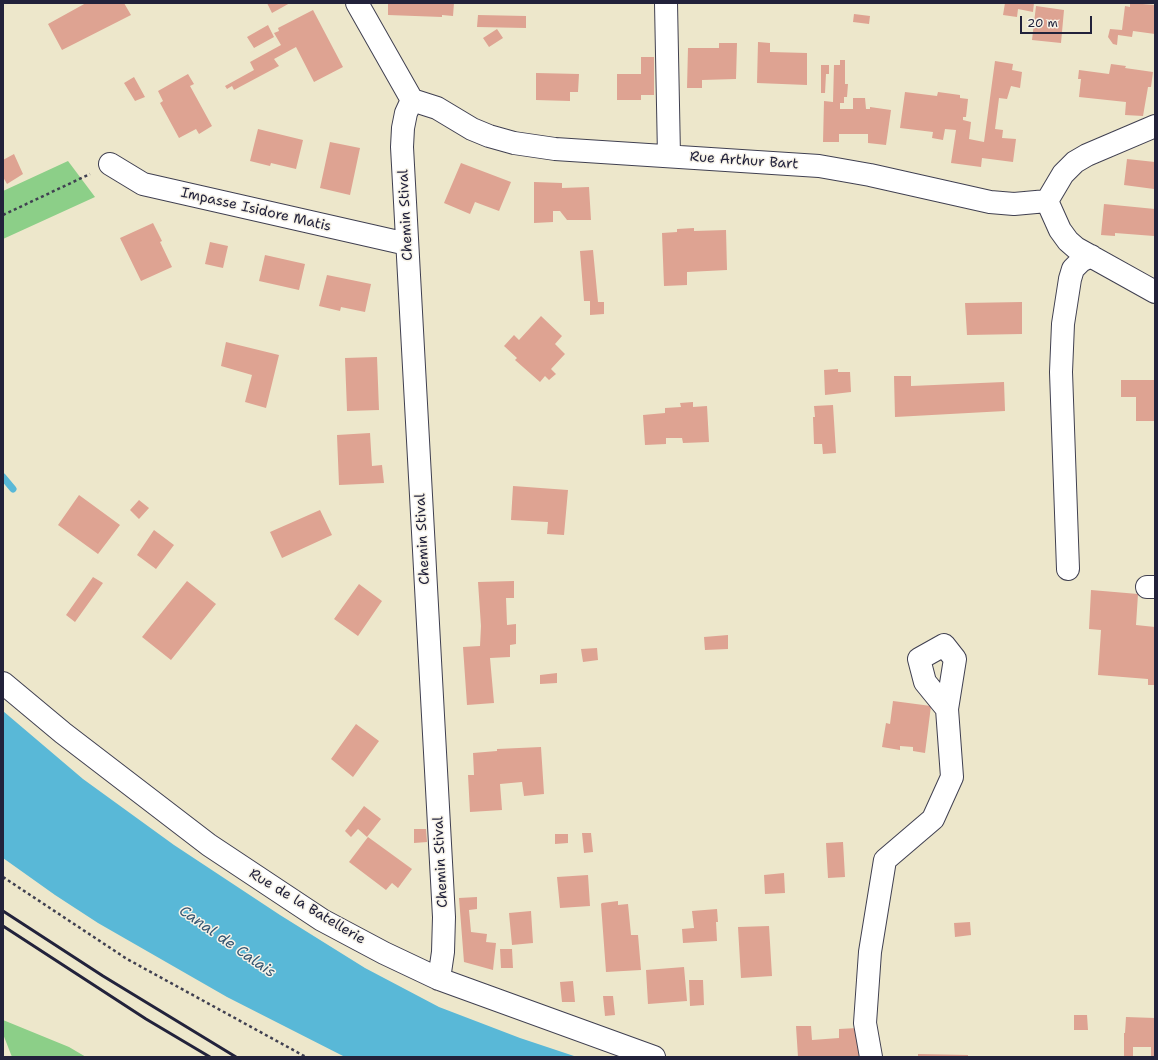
<!DOCTYPE html>
<style>
body{margin:0}
#map{position:relative;width:1158px;height:1060px;overflow:hidden;background:#ede7cb;font-family:"Shantell Sans",sans-serif}
canvas{display:block}
.frame{position:absolute;inset:0;border:4px solid #22223b;pointer-events:none}
.scale{position:absolute;left:1020px;top:16px;width:72px;height:18px;box-sizing:border-box;border:2px solid #22223b;border-top:0;padding-left:5px;font-size:12px;line-height:14px;white-space:nowrap;color:#22223b;-webkit-text-stroke:3px #f7f3e8;paint-order:stroke}
</style>
<div id="map">
<canvas width="1158" height="1060"></canvas>
<div class="frame"></div>
<div class="scale">20 m</div>
</div>
<script>
const g = document.querySelector('canvas').getContext('2d');
g.lineJoin = 'round';
function fill(path, color) {
  g.fillStyle = color;
  g.fill(path, 'evenodd');
}
function poly(rows) {
  const path = new Path2D();
  for (const r of rows) {
    path.moveTo(r[0], r[1]);
    for (let i = 2; i < r.length; i += 2) path.lineTo(r[i], r[i + 1]);
  }
  return path;
}
function trace(path, color, width, dash) {
  g.strokeStyle = color;
  g.lineWidth = width;
  g.lineCap = dash ? 'butt' : 'round';
  g.setLineDash(dash || []);
  g.stroke(path);
}
function label(font, color, halo, rows, align = 'center') {
  g.font = font + ' "Shantell Sans",sans-serif';
  g.lineWidth = 3;
  g.setLineDash([]);
  g.textBaseline = 'middle';
  g.strokeStyle = halo;
  g.fillStyle = color;
  for (const [text, x, y, turn = 0] of rows) {
    g.save();
    g.translate(x, y);
    g.rotate((+turn || 0) * Math.PI / 180);
    g.textAlign = isNaN(turn) ? turn : align;
    if (halo) g.strokeText(text, 0, 0);
    g.fillText(text, 0, 0);
    g.restore();
  }
}
fill(poly([
 [68,161,95,197,3,239,3,191],
 [3,1020,69,1047,86,1057,12,1057,3,1034]
]), '#8ccf88');
fill(poly([
 [3,711,83,779,174,845,280,915,365,968,439,1007,520,1038,577,1057,345,1057,227,997,98,923,55,895,3,858]
]), '#59b8d7');
trace(poly([
 [3,477,13,489]
]), '#59b8d7', 7);
fill(poly([
 [86,3,124,3,131,15,62,50,48,24],
 [267,3,290,3,272,13],
 [388,3,454,3,453,16,442,15,442,17,388,15],
 [1005,3,1034,3,1033,12,1018,9,1017,17,1003,15],
 [1130,3,1155,5,1155,34,1133,31,1132,37,1118,35,1117,45,1113,44,1108,37,1110,29,1122,30,1125,6,1130,7],
 [1036,6,1064,10,1061,43,1032,40],
 [313,10,343,67,314,82,296,47,274,59,279,66,234,90,232,86,227,89,225,86,254,70,250,62,281,45,274,33,279,31,278,28],
 [854,14,870,16,869,24,853,22],
 [478,15,526,16,526,28,477,27],
 [268,25,274,37,254,48,247,37],
 [497,29,503,38,489,47,483,38],
 [758,42,770,43,770,52,807,53,807,85,757,83],
 [719,43,737,43,736,79,702,80,702,88,687,88,688,48,719,48],
 [641,57,654,57,654,95,641,95,641,100,617,100,617,74,641,74],
 [840,60,845,60,845,84,848,84,847,97,844,97,844,103,840,103,840,109,853,109,853,98,865,98,866,109,870,109,870,107,891,110,886,145,868,143,868,134,839,134,839,142,823,142,824,101,833,102,834,65,840,65],
 [995,61,1013,64,1012,70,1022,72,1020,88,1011,86,1007,99,999,98,995,129,1003,130,1002,138,1016,139,1013,162,982,158,981,167,951,163,956,130,945,129,943,140,932,138,933,132,900,128,905,92,937,96,938,92,960,95,960,98,968,99,966,117,963,117,963,120,971,122,969,139,984,142],
 [1111,64,1126,66,1125,68,1153,72,1151,87,1148,87,1143,116,1125,115,1126,102,1079,97,1081,79,1078,79,1079,70,1109,74],
 [821,65,829,65,829,74,826,74,825,93,821,93],
 [536,73,579,74,578,92,570,92,570,101,536,100],
 [188,74,194,84,190,86,212,126,199,134,196,129,179,138,160,103,163,101,158,91],
 [134,77,145,97,135,101,124,83],
 [258,129,303,140,296,169,271,163,270,166,250,161],
 [330,142,360,148,350,195,320,188],
 [14,154,23,174,7,184,3,177,3,160],
 [1127,159,1155,162,1154,189,1124,185],
 [461,163,511,182,499,211,475,202,470,214,444,203],
 [534,182,562,183,562,188,589,187,591,220,567,220,560,211,553,211,553,222,534,223],
 [1104,204,1155,209,1154,236,1115,233,1115,236,1101,235],
 [153,223,162,241,160,242,172,267,141,281,120,238],
 [694,228,694,231,726,230,727,270,687,272,687,285,664,286,662,233,677,232,677,229],
 [210,242,228,246,223,268,205,264],
 [593,250,598,302,604,302,604,314,590,315,590,301,584,301,580,251],
 [265,255,305,264,299,290,259,281],
 [327,275,371,284,365,312,341,307,340,311,319,306],
 [1022,302,1022,334,967,335,965,303],
 [541,316,562,336,555,344,565,354,551,369,556,374,549,380,545,376,540,382,515,360,517,358,504,346,514,335,519,340],
 [226,342,279,355,266,408,245,402,252,375,221,366],
 [377,357,379,410,347,411,345,358],
 [838,369,838,372,850,372,851,392,825,395,824,370],
 [894,376,911,376,911,386,1004,382,1005,411,895,417],
 [1121,380,1154,380,1155,421,1136,421,1136,397,1121,397],
 [693,402,693,407,707,406,709,442,683,443,682,438,666,438,666,444,645,445,643,415,665,413,665,408,681,407,680,403],
 [833,405,836,453,823,454,822,444,814,444,813,417,815,417,814,406],
 [370,433,372,466,382,465,384,483,339,485,337,435],
 [513,486,568,490,564,535,547,534,548,522,511,520],
 [79,495,120,525,98,554,58,525],
 [139,500,149,508,139,519,130,510],
 [320,510,332,535,282,558,270,532],
 [154,530,174,545,156,569,137,555],
 [93,577,103,583,75,622,66,615],
 [187,581,216,604,171,660,142,637],
 [514,581,514,598,506,598,507,625,516,624,516,644,510,645,510,657,490,658,494,703,467,705,463,647,480,646,481,626,478,582],
 [359,584,382,601,358,636,334,619],
 [1091,590,1138,594,1136,625,1155,627,1155,685,1148,685,1148,679,1098,675,1101,630,1089,629],
 [728,635,728,649,705,650,704,637],
 [597,648,598,660,583,662,581,649],
 [557,673,557,683,540,684,540,675],
 [893,701,931,706,925,753,913,751,913,747,900,746,900,750,882,747,886,723,890,724],
 [356,724,379,741,353,777,331,759],
 [541,747,544,794,524,796,522,782,500,784,502,810,470,812,468,775,474,775,473,753,497,751,497,749],
 [364,806,381,819,367,837,358,829,351,837,345,831],
 [414,829,426,829,427,842,414,843],
 [582,833,591,833,593,852,584,853],
 [555,834,568,834,568,843,555,844],
 [368,837,412,869,398,888,392,883,386,890,349,862],
 [843,842,845,877,828,878,826,843],
 [784,873,785,893,765,894,764,875],
 [588,875,590,906,560,908,557,877],
 [477,897,477,909,469,910,471,932,487,934,486,942,496,943,493,970,464,962,459,898],
 [618,901,618,905,628,904,631,935,638,935,641,970,606,972,601,904,602,903],
 [717,909,718,922,716,922,717,941,683,943,682,929,694,928,692,911],
 [531,911,533,943,512,945,509,913],
 [970,922,971,935,955,937,954,923],
 [769,926,772,976,741,978,738,927],
 [500,949,512,949,513,968,501,968],
 [684,967,687,1001,648,1004,646,970],
 [689,980,703,980,704,1005,690,1006],
 [573,981,575,1002,562,1002,560,982],
 [603,996,613,996,615,1015,605,1016],
 [1074,1015,1087,1015,1088,1030,1074,1030],
 [1126,1017,1155,1018,1155,1057,1151,1057,1151,1047,1133,1047,1133,1057,1124,1057,1124,1033,1125,1033],
 [796,1026,811,1026,812,1040,839,1038,839,1029,857,1028,859,1057,798,1057],
 [918,1054,968,1055,968,1057,918,1057]
]), '#dea392');
const minor = poly([
 [357,3,412,100,437,108,472,129,489,136,514,143,555,149,819,166,870,175,990,202,1014,204,1047,201],
 [666,3,669,156],
 [412,100,406,113,403,128,402,147,444,917,443,952,439,979],
 [110,164,143,184,407,244],
 [1047,201,1060,230,1068,241,1076,248,1155,292],
 [1047,201,1063,174,1075,162,1087,155,1155,126],
 [1068,569,1061,372,1063,324,1070,279,1073,269,1081,261,1091,256],
 [1147,587,1155,587],
 [3,683,63,733,209,845,322,920,384,953,439,979,654,1057],
 [871,1057,865,1023,870,952,885,860,933,819,952,777,947,709,955,659,944,645,919,659,925,682,947,709]
]);
trace(minor, '#404051', 24);
trace(poly([
 [3,215,90,174],
 [3,877,127,959,306,1057]
]), '#404051', 2.5, [3, 3]);
trace(minor, '#fff', 22);
trace(poly([
 [3,911,103,976,236,1057],
 [3,926,146,1019,210,1057]
]), '#22223b', 3);
label('14px', '#22223b', '#f7f3e8', [
 ["Rue Arthur Bart",744,161,4],
 ["Impasse Isidore Matis",256,210,13],
 ["Chemin Stival",406,215,-93],
 ["Chemin Stival",423,539,-93],
 ["Chemin Stival",441,862,-93],
 ["Rue de la Batellerie",307,907,31]
]);
label('italic 15px', '#355672', '#f7f3e8', [
 ["Canal de Calais",227,942,35]
]);
</script>
